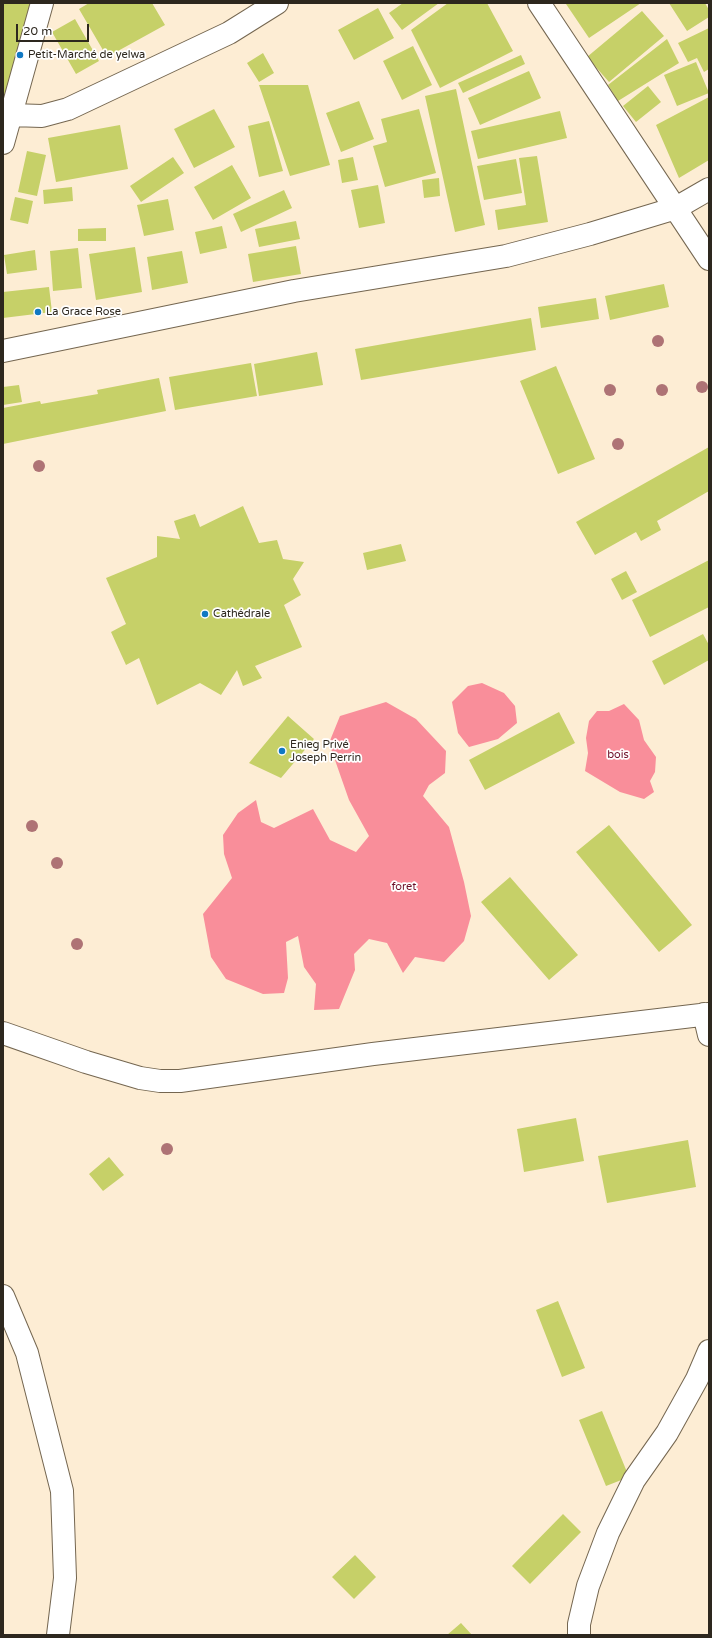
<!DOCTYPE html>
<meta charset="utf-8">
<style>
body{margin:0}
#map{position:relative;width:712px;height:1638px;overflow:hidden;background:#fdedd4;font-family:"Varela Round",sans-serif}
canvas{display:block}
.frame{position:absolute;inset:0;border:4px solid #2d271e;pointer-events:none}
.scale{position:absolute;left:16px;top:24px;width:73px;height:18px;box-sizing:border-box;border:2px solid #2d271e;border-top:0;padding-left:5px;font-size:12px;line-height:14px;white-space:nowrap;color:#2d271e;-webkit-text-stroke:3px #fff;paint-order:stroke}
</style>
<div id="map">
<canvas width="712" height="1638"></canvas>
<div class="frame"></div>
<div class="scale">20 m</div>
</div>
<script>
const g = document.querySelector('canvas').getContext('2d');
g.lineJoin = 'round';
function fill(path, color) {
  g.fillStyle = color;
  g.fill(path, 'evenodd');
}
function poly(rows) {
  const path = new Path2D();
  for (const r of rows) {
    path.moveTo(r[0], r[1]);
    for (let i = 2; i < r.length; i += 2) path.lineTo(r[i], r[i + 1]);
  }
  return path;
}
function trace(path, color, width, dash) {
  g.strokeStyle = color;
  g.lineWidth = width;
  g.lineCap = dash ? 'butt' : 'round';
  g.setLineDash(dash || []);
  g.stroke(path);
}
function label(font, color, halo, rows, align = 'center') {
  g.font = font + ' "Varela Round",sans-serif';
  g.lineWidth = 3.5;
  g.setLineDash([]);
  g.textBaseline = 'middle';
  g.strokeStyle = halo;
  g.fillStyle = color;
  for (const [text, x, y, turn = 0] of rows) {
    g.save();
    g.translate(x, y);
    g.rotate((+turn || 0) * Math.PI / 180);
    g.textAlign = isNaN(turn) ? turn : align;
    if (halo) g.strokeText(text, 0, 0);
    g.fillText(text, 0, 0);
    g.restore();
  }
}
fill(poly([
 [482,683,504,693,515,706,517,723,498,739,469,747,458,733,452,702,468,686],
 [386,702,416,719,446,751,445,773,429,785,423,796,449,827,464,882,471,916,464,941,444,962,415,957,403,973,387,943,369,939,354,954,355,970,339,1009,314,1010,316,984,304,967,298,936,286,942,288,978,284,993,263,994,226,979,211,957,203,914,232,878,224,854,223,835,238,813,256,800,261,822,274,828,313,809,330,840,356,852,369,836,349,800,329,743,340,716],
 [624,704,639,720,644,740,656,757,655,772,650,781,654,792,644,799,620,792,585,771,588,753,586,738,589,721,597,711,609,711]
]), '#f98e9a');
fill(poly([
 [4,3,35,3,3,125,3,7],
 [89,3,152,3,165,25,107,57,79,9],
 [403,3,439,3,402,30,389,13],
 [448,3,487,3,513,51,440,88,411,30],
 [567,3,641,3,589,38,566,4],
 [669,3,705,3,709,10,709,17,687,31],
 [378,8,394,38,354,60,338,30],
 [642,11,664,36,609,82,587,57],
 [75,19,99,61,76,74,52,32],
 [709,28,709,69,704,72,697,58,688,62,678,43],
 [667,39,679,63,618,101,608,85],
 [413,46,432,85,402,100,383,61],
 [263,53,274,73,259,82,247,63],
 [521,55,525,64,463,93,458,83],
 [696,62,709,93,677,106,664,75],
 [529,71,541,98,480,125,468,98],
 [259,85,308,85,330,165,290,176],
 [648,86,661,102,636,122,623,106],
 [456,89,485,225,455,232,425,96],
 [709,97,709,160,679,178,656,125],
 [359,101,374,139,341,152,326,113],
 [214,109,235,147,194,168,174,129],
 [419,109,436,173,385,187,373,146,387,142,381,119],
 [560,111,567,138,478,159,471,131],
 [269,121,283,171,259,177,248,126],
 [120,125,128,169,56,182,48,138],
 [27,151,46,155,37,196,18,192],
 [537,156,548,222,498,230,495,210,526,205,519,158],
 [173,157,184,173,141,202,130,186],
 [353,157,358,180,342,183,338,160],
 [516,159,522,193,484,200,477,166],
 [232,165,251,198,213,220,194,187],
 [439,178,440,196,424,198,422,180],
 [378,185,385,223,359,228,351,190],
 [72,187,73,201,44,204,43,190],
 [284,190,292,208,241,232,233,214],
 [15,197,33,201,28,224,10,220],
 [168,199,174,230,144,236,137,205],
 [296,221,300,239,259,247,255,229],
 [222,226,227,248,200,254,195,232],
 [106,228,106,241,78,241,78,229],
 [296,246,301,274,253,282,248,254],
 [135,247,142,292,96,300,89,254],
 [78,248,82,288,53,291,50,251],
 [35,250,37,270,7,274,4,255],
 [182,251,188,283,152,290,147,257],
 [664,284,669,307,610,320,605,296],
 [49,287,52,312,3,318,3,292],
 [596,298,599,319,541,328,538,307],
 [531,318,536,350,361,380,355,349],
 [317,352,323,385,259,396,254,364],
 [251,363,257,396,175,410,169,377],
 [556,366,595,459,558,474,520,381],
 [159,378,166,411,3,444,3,408,40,401,41,404,98,394,97,390],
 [19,385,22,402,3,405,3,387],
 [709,447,709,491,657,521,661,530,641,541,636,532,595,555,576,522],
 [243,506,259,543,277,540,283,559,304,562,293,579,301,595,284,605,302,647,255,666,262,678,243,686,237,670,221,695,200,683,157,705,139,658,126,665,111,632,126,624,106,578,157,557,157,536,180,539,174,521,195,514,200,527],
 [401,544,406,561,367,570,363,553],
 [709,560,709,607,650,637,632,600],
 [626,571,637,592,622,600,611,579],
 [703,634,709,645,709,660,664,685,652,661],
 [559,712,575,743,485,790,469,760],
 [288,716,314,739,281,778,249,763],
 [609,825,692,925,659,952,576,852],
 [510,877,578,955,549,980,481,902],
 [576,1118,584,1161,524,1172,517,1129],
 [688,1140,696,1187,607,1203,598,1156],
 [109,1157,124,1175,103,1191,89,1174],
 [558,1301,585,1368,562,1377,536,1310],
 [602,1411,629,1477,606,1486,579,1420],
 [563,1514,581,1532,530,1584,512,1566],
 [355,1555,376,1577,354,1599,332,1577],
 [461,1623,472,1635,447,1635]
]), '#c6d068');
const minor = poly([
 [539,3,709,259],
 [11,115,42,116,68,109,229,33,277,3],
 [3,143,42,3],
 [3,351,294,291,506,256,590,234,676,208,709,189],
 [704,1014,709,1035],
 [3,1033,86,1062,140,1078,160,1081,180,1081,373,1054,709,1014],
 [3,1296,27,1353,62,1491,65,1578,58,1635],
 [579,1635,579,1624,588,1586,608,1533,634,1480,667,1433,697,1379,709,1351]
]);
trace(minor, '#746650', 24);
trace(minor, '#fff', 22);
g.fillStyle = '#ae7375';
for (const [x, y] of [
 [658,341],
 [702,387],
 [610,390],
 [662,390],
 [618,444],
 [39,466],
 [32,826],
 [57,863],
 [77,944],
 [167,1149]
]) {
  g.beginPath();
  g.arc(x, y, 6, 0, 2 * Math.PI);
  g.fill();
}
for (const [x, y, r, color] of [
 [20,55,4,"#1078c3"],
 [38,312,4,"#1078c3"],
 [205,614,4,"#1078c3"],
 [282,751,4,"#1078c3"]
]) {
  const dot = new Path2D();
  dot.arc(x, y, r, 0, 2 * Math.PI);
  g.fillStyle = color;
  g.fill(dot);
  trace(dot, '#fff', 1.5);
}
label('11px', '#2d271e', '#fff', [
 ["Petit-Marché de yelwa",28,55],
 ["La Grace Rose",46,312],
 ["Cathédrale",213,614],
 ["Enieg Privé",290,745],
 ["Joseph Perrin",290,758]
], 'left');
label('11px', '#6e0f27', '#fff', [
 ["bois",618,755],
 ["foret",404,887]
]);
</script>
